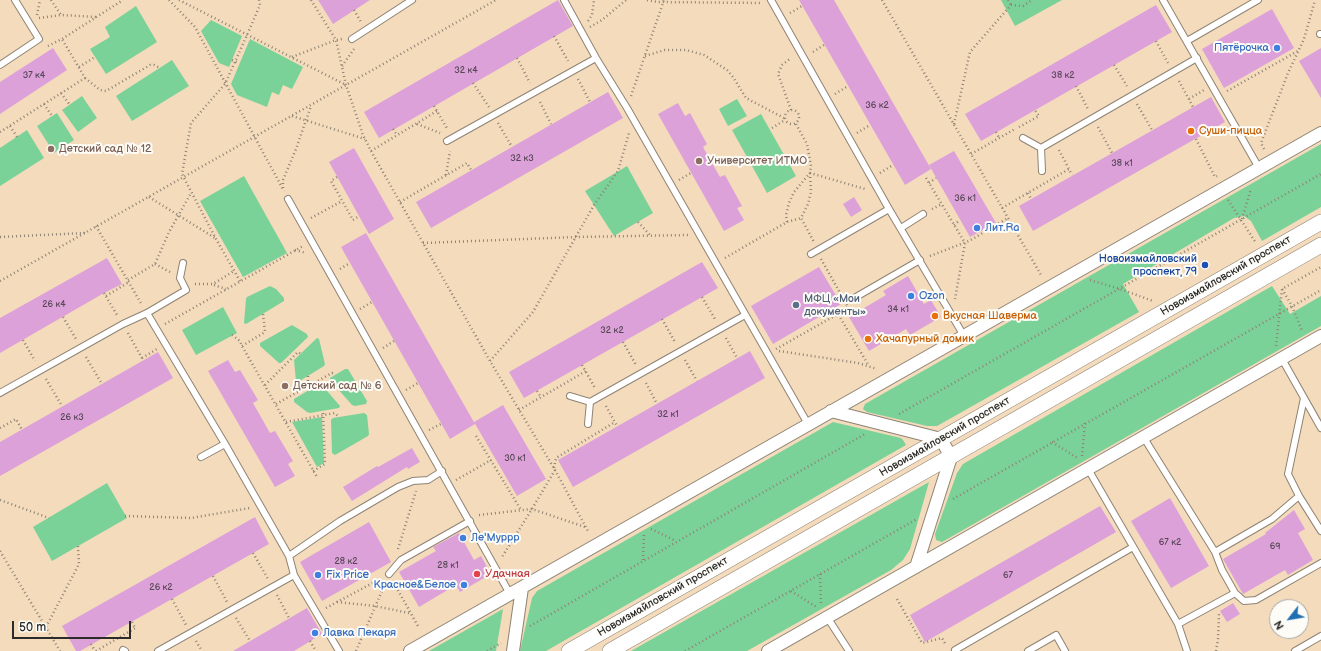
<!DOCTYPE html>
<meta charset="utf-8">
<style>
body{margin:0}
#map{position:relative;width:1321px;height:651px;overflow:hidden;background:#f3dbbc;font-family:"Balsamiq Sans",sans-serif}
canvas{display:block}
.north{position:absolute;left:1269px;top:599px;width:40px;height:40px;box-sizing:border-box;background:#fdfcf7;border:1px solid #a9a8a5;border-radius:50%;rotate:239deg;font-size:11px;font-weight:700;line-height:16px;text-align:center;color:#2b2b2b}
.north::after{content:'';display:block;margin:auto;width:14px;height:18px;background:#1f6fb2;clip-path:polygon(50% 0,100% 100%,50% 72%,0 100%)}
.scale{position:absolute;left:12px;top:621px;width:119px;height:18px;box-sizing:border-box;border:2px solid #2b2b2b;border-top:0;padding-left:5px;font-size:12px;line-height:14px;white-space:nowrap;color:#2b2b2b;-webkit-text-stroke:3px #fdfcf7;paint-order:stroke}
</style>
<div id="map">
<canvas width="1321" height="651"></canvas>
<div class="north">N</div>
<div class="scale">50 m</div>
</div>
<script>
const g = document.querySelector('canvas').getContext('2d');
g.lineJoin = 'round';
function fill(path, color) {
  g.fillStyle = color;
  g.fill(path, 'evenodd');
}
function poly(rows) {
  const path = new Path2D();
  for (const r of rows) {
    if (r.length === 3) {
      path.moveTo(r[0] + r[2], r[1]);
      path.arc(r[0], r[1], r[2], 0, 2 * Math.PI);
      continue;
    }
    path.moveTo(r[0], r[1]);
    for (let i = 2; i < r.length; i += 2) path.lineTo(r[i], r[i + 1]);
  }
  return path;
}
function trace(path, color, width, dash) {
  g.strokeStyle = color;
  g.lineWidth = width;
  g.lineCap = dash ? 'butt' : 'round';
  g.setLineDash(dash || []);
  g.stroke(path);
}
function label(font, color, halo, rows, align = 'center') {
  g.font = font + ' "Balsamiq Sans",sans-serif';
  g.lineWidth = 4;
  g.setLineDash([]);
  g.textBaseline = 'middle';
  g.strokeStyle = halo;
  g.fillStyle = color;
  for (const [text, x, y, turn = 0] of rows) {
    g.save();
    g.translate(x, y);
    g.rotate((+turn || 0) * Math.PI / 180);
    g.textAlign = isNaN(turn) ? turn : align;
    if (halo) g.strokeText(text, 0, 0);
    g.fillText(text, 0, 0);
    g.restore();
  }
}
fill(poly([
 [1001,0,1062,0,1015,26],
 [136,6,157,42,106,74,90,49,110,37,105,27],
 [211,20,242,36,229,67,219,63,201,31],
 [250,39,303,67,292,89,283,85,279,95,272,92,267,107,237,95,231,84],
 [172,60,189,86,132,121,116,96],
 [82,96,97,118,78,132,62,110],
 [737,99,747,116,728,126,719,109],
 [57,113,74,140,54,153,37,126],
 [761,114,796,176,767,193,732,130],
 [27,130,44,158,0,186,0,148],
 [1321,144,1321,207,1262,241,1251,221,1244,216,1234,218,1123,284,1139,312,937,426,927,426,867,412,863,409,865,404],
 [627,166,653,213,614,236,585,191],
 [244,176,287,253,243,277,200,201],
 [270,286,276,289,284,298,284,301,246,324,244,323,246,299,247,297],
 [1272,286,1290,314,1321,296,1321,326,942,542,936,540,935,534,957,473,963,464],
 [223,307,237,333,196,355,182,330],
 [292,325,307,334,308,337,281,363,279,363,260,346,260,343],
 [317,338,319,339,325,364,324,366,298,382,296,381,294,360],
 [345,369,348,369,367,401,366,404,355,406,352,405,330,380,330,378],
 [319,384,322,385,340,406,339,408,310,413,307,412,294,402,294,399],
 [364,413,367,415,369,434,368,436,335,455,332,453,331,420,333,418],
 [322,417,324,463,317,467,292,422],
 [833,422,901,438,903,440,906,445,546,651,520,651,532,598,537,591],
 [929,482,910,549,903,560,891,570,747,651,631,651],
 [107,483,127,518,52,561,33,527],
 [503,609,496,651,429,651]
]), '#7ad298');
fill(poly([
 [318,0,370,0,333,24],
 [558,0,573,26,379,138,364,112],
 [799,0,834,0,931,169,905,185],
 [1156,5,1172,32,981,141,965,114],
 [1272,9,1294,48,1224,88,1202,49],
 [53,48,67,70,0,114,0,82],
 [1321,48,1321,98,1299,61],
 [608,92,623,118,431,228,416,202],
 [1211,97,1225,122,1033,231,1019,206],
 [678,103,685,116,690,113,707,144,703,147,720,177,725,175,742,206,737,208,744,220,724,231,658,114],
 [354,148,394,219,369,234,329,162],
 [954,151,996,223,970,237,929,165],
 [854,197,862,210,851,217,843,204],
 [366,233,475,424,450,439,341,247],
 [107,258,122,284,104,293,0,353,0,318],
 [702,262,718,288,524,398,509,372],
 [819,267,841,304,773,344,751,306],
 [908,276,924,304,931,300,941,317,910,335,906,329,869,351,849,317,886,295,883,291],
 [750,351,765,378,573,487,558,460],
 [158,352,173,378,0,476,0,442],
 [228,360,235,372,240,370,258,400,253,403,270,433,275,431,293,461,288,464,295,476,275,487,208,371],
 [503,405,546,479,517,496,474,422],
 [412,448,420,462,408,469,407,467,352,501,343,487,377,466,378,467],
 [1170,498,1209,566,1171,588,1131,521],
 [1100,506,1116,532,925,642,910,615],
 [1294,510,1305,529,1298,533,1313,560,1288,575,1285,570,1243,594,1223,559,1266,534,1265,533],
 [255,517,269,544,80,651,76,651,62,626],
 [369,522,391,562,322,601,300,562],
 [459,533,474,560,481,556,491,574,460,592,456,585,419,607,399,572,436,551,433,547],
 [1233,603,1240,614,1227,622,1220,611],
 [307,608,322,634,294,651,233,651]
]), '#dda1da');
const service = poly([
 [564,0,596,58,627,108,808,424],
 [771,0,889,209,964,336],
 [1163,0,1259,168],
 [1320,34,1321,34],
 [352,39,412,0],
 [1187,41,1258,0],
 [0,65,39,39,15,0],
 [1023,138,1041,148],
 [447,141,596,58],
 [1041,148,1197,58],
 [1041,148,1042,171],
 [288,199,510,594],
 [901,228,923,214],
 [811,254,889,209],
 [183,263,180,278,186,290,147,313,225,444,289,556,294,575,339,651],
 [856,297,920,260],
 [1282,359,1321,428],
 [0,393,123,324,147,313],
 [570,396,590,402,745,315],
 [1304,398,1288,474,1299,496,1321,531],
 [588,424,590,402],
 [1144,438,1215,552,1222,570,1235,593,1244,601,1256,600,1321,563],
 [201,457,225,444],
 [1088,469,1178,624,1187,651],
 [1215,552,1272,519,1299,496],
 [289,556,340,521,398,487,413,481,428,480,442,471],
 [389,574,401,560,470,521],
 [827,617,849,651],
 [1178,624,1235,593],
 [123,650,125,651],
 [955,650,1133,547],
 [158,651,294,575],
 [1028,651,1056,635,1065,651],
 [1295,651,1321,636]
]);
const minor = poly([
 [831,411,941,439,951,457,916,567],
 [410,651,1321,133],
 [513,651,522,588],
 [768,651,1321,336]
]);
const tertiary = poly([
 [569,651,1321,222],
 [610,651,1321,245]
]);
trace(service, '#8f8374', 8);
trace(minor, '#8f8374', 14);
trace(tertiary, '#8f8374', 16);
trace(poly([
 [51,0,61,15],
 [169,0,195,27,284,191],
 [179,0,346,85],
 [311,0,336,40,346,85,363,135,371,151,490,361,555,470,589,533],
 [647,0,657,2,762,3],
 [882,0,1041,275],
 [1008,0,1011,5],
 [354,10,361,22],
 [790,13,802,6],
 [37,15,40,0],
 [39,18,61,15,96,17],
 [588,21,592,15,594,0],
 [590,27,602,20,626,0],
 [554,36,568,61],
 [1156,41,1168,63],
 [48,46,62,39,123,0],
 [813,52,824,45],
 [645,56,665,50,686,50,704,55,727,70,733,77,746,98,784,118],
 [292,57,336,40,342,39],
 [517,58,530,83],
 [232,60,239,63],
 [1114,65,1127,86],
 [342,66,354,49],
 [79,67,95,57],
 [85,78,100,90,106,91,150,65,154,65,160,68],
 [578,79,590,102],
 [1179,81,1193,107],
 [473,83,489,107],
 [1076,86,1088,109],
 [1227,91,1298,51],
 [61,93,70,105],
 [835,94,848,86],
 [631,96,664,0],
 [1189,99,1204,90],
 [540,102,551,124],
 [44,104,52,116],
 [1137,104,1152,130],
 [434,106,448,130],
 [792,117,7],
 [791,110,778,74,782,65,791,58],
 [292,116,365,139],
 [498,123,512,147],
 [417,124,440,133],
 [796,124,807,144,811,166,810,173,865,189],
 [954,124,970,52,1011,5,1023,6,1032,0],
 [10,126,17,137],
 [1019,127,1039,116,1035,110],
 [1098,127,1112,153],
 [772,128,785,120],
 [393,129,397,135],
 [0,132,85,78,62,39],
 [996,132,999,138],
 [857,133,870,125],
 [1196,139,1215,177,1217,176],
 [1264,149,1261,143,1288,73,1304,39,1315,0],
 [1059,150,1072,175],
 [371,151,437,111],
 [971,154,1015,129],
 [810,173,811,192,808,204,801,218,814,242],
 [880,173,893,165],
 [446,175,450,151],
 [337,177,331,181,353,220,359,216],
 [926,178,965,243,955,299],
 [679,180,691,173],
 [929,183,936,178],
 [283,188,283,180,296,149,311,106],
 [1028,193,1031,199],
 [149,197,215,238],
 [1228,200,1256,243],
 [400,202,467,163,471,170],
 [1002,208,1069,169],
 [932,209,942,204],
 [311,218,342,201],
 [1242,219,1251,189],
 [638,222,650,235],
 [787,222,786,215,789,203,794,192,810,173],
 [954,225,960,220],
 [96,226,142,305],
 [0,237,85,233],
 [423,243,576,237,689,235],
 [295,250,306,253],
 [930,256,969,241,1008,218],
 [725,258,787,222,801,218],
 [821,259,848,307,838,314],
 [155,264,170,272],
 [340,269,350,263],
 [128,280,155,264,169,232,191,193],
 [1090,280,1120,289,1153,301],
 [0,281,496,0],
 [240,281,216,239,182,174,191,123,225,84,247,35,260,5,259,0],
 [195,284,213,284,234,271],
 [214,285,226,289],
 [1282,289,1292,306,1302,331],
 [104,293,117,315],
 [106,296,129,282],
 [702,297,715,319],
 [360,309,372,302],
 [63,317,76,339],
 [662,319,675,342],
 [165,324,303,246],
 [128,333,143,360],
 [232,335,240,341,242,346,317,477],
 [726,338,737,358],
 [23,340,35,361],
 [623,342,636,365],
 [242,346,265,332,263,314],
 [1276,346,1282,289,1321,267],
 [383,348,394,341],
 [776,349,838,314,869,366],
 [779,351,858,363,877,369],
 [86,357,102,384],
 [142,358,157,349],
 [685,360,697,381],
 [490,361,533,312,594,205,618,171,629,133],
 [582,365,595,388],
 [308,376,308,386],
 [46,379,62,406],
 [646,383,657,404],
 [265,385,298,352,301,354],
 [406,390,418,383],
 [537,391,541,397],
 [276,404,332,373,336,374],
 [606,406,617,426],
 [519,410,586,371],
 [899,414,1321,174],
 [286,422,335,413,339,417],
 [0,428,16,419,22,430],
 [429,430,441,424],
 [476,436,521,510],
 [1052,442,1079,459],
 [1082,456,1085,423],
 [554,468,556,458,615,422],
 [555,470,532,509,585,527],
 [313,471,325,464,323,411],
 [456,480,491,460],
 [953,499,1321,290],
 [0,500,49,518],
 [479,515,532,509,502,557],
 [125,516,191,518,250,508],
 [651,529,676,541],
 [398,549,416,491],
 [0,551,60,651],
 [253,553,268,579],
 [643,560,644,534],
 [820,574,821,606],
 [213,576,227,602],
 [394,583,419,628],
 [791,591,818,608],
 [277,595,289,618],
 [172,599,186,625],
 [897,599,922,643,942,638,946,645],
 [337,602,375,606,409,613],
 [326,608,380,579],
 [236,618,250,641],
 [132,622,135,628],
 [530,626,865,434],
 [46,627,79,564,78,546],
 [196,641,202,651],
 [310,641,316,651],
 [91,644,95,651],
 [96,651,137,627],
 [356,651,385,584],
 [487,651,501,643],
 [685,651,917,519],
 [1216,651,1218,639,1219,614]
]), '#8f8374', 2.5, [1, 3]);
trace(service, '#fff', 6);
trace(minor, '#fff', 12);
trace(tertiary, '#fff', 15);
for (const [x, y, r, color] of [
 [1277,48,4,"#3f7fe0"],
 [1191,131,4,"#e8710a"],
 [51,149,4,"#8d6e63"],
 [699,161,4,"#8d6e63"],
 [977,228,4,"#3f7fe0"],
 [1205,265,4,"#1a4fb4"],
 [911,296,4,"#3f7fe0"],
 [796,305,4,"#5c6f8a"],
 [935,316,4,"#e8710a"],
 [868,339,4,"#e8710a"],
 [285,386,4,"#8d6e63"],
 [463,538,4,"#3f7fe0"],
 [477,574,4,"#e0444e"],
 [318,575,4,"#3f7fe0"],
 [464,585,4,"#3f7fe0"],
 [315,633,4,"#3f7fe0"]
]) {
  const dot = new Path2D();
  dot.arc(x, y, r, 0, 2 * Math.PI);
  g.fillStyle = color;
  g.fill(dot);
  trace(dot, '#fdfcf7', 1.5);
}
label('9px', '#584857', null, [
 ["32 к4",466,71],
 ["37 к4",34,76],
 ["38 к2",1063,76],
 ["36 к2",877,106],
 ["32 к3",522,159],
 ["38 к1",1122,164],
 ["36 к1",965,199],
 ["26 к4",54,305],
 ["34 к1",898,310],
 ["32 к2",612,331],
 ["32 к1",668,415],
 ["26 к3",72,418],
 ["30 к1",515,459],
 ["67 к2",1170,543],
 ["69",1275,547],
 ["28 к2",346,562],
 ["28 к1",448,566],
 ["67",1008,576],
 ["26 к2",161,588]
]);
label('11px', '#366cbe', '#fdfcf7', [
 ["Пятёрочка",1269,48,"right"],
 ["Лит.Ra",985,228],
 ["Ozon",919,296],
 ["Ле'Муррр",471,538],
 ["Fix Price",326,575],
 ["Красное&Белое",456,585,"right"],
 ["Лавка Пекаря",323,633]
], 'left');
label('11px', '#c56008', '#fdfcf7', [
 ["Суши-пицца",1199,131],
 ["Вкусная Шаверма",943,316],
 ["Хачапурный домик",876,339]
], 'left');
label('11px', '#785e54', '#fdfcf7', [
 ["Детский сад № 12",59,149],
 ["Университет ИТМО",707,161],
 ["Детский сад № 6",293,386]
], 'left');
label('11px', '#164399', '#fdfcf7', [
 ["Новоизмайловский",1197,259],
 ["проспект, 79",1197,272]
], 'right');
label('11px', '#2b2b2b', '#fdfcf7', [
 ["Новоизмайловский проспект",1226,276,-30],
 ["Новоизмайловский проспект",945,437,-30],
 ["Новоизмайловский проспект",663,597,-30]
]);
label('11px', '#4e5e75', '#fdfcf7', [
 ["МФЦ «Мои",804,299],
 ["документы»",804,312]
], 'left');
label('11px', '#be3a42', '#fdfcf7', [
 ["Удачная",485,574]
], 'left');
</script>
